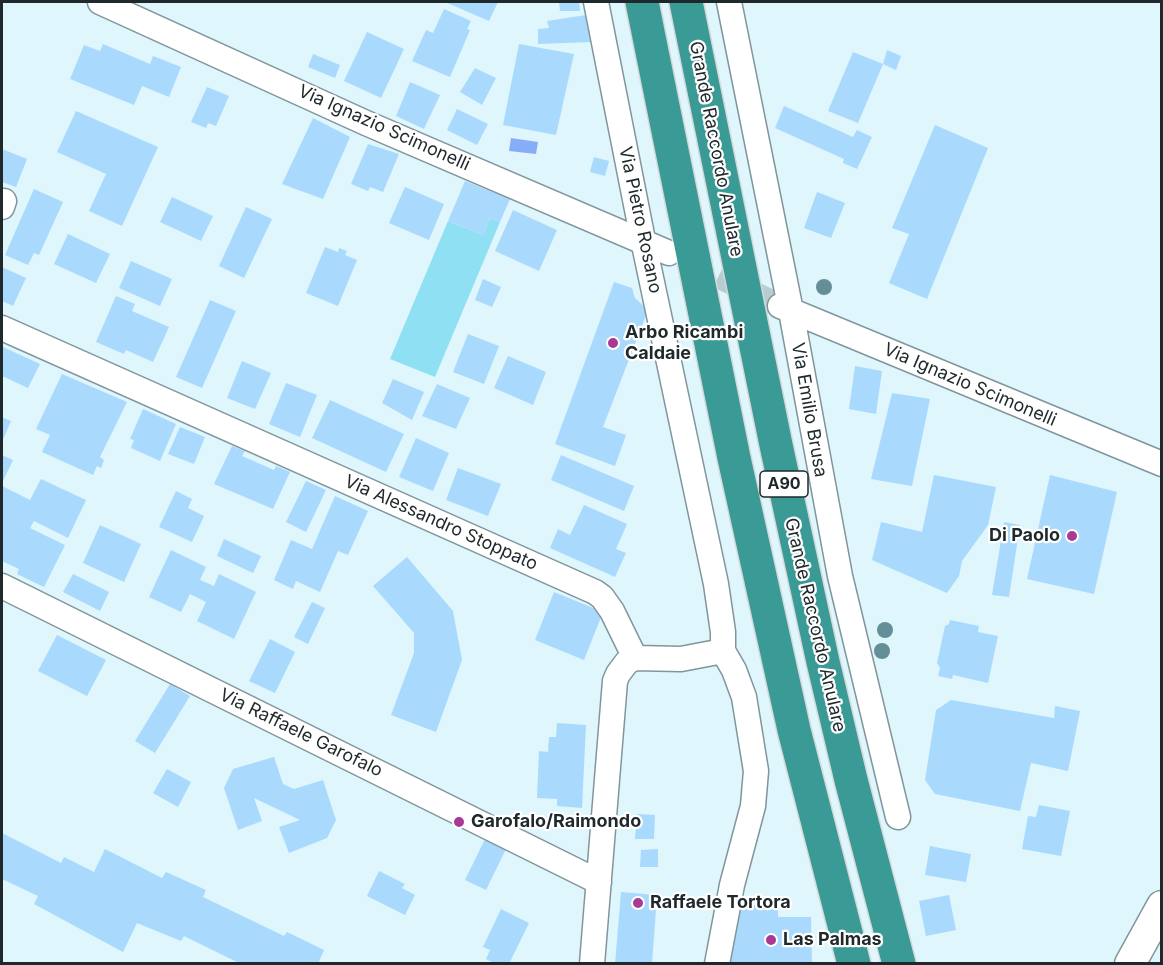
<!DOCTYPE html>
<style>
body{margin:0}
#map{position:relative;width:1163px;height:965px;overflow:hidden;background:#def6fc;font-family:Inter,sans-serif}
canvas{display:block}
.frame{position:absolute;inset:0;border:3px solid #1f282a;pointer-events:none}
</style>
<div id="map">
<canvas width="1163" height="965"></canvas>
<div class="frame"></div>
</div>
<script>
const g = document.querySelector('canvas').getContext('2d');
g.lineJoin = 'round';
function fill(path, color) {
  g.fillStyle = color;
  g.fill(path, 'evenodd');
}
function poly(rows) {
  const path = new Path2D();
  for (const r of rows) {
    path.moveTo(r[0], r[1]);
    for (let i = 2; i < r.length; i += 2) path.lineTo(r[i], r[i + 1]);
  }
  return path;
}
function trace(path, color, width, dash) {
  g.strokeStyle = color;
  g.lineWidth = width;
  g.lineCap = dash ? 'butt' : 'round';
  g.setLineDash(dash || []);
  g.stroke(path);
}
function label(font, color, halo, rows, align = 'center') {
  g.font = font + ' Inter,sans-serif';
  g.lineWidth = 4.5;
  g.setLineDash([]);
  g.textBaseline = 'middle';
  g.strokeStyle = halo;
  g.fillStyle = color;
  for (const [text, x, y, turn = 0] of rows) {
    g.save();
    g.translate(x, y);
    g.rotate((+turn || 0) * Math.PI / 180);
    g.textAlign = isNaN(turn) ? turn : align;
    if (halo) g.strokeText(text, 0, 0);
    g.fillText(text, 0, 0);
    g.restore();
  }
}
fill(poly([
 [490,218,500,222,435,377,390,359,448,221,483,235]
]), '#8fe0f3');
fill(poly([
 [511,138,538,142,536,154,509,151]
]), '#87adf8');
fill(poly([
 [445,2,498,2,489,21],
 [559,2,579,2,580,11,560,11],
 [444,9,471,21,467,29,470,30,450,77,412,61,426,30,433,33],
 [586,15,592,42,538,44,538,29,549,28,547,21],
 [367,32,404,49,381,98,344,81],
 [103,44,150,64,153,56,181,67,169,97,142,86,134,105,70,79,84,45,100,51],
 [519,44,574,54,556,135,503,125],
 [887,50,901,56,896,70,883,64],
 [853,52,883,64,858,123,828,111],
 [313,54,340,65,335,78,308,67],
 [475,68,496,78,482,105,460,92],
 [410,82,440,95,424,129,396,116],
 [207,87,229,96,216,126,208,123,206,128,191,122],
 [784,106,853,137,857,130,872,137,857,169,843,163,844,159,775,128],
 [457,109,488,124,477,145,447,130],
 [76,111,158,147,122,226,89,211,106,174,57,152],
 [313,118,350,137,323,199,282,184],
 [935,125,988,148,927,299,889,283,909,234,892,228],
 [368,144,399,154,383,192,370,187,368,191,351,184],
 [2,149,27,159,16,187,2,182],
 [594,157,609,161,605,176,590,172],
 [465,181,510,199,500,222,490,218,483,235,448,221],
 [405,187,444,204,429,240,389,223],
 [34,189,63,202,39,255,34,253,28,265,5,255],
 [817,192,845,203,831,238,804,228],
 [172,197,213,216,201,241,160,222],
 [246,207,272,219,244,278,219,266],
 [513,210,557,230,539,271,495,251],
 [68,234,110,254,96,283,54,264],
 [325,247,338,252,339,248,347,251,345,255,357,260,338,306,306,293],
 [131,261,172,279,160,306,119,288],
 [2,267,26,278,13,306,2,301],
 [483,279,501,287,492,307,475,300],
 [614,282,632,288,635,298,648,310,603,427,626,435,615,466,555,444],
 [116,296,135,304,132,311,169,327,153,362,126,350,124,354,96,342],
 [210,300,236,311,202,388,176,377],
 [468,334,499,346,484,384,453,372],
 [3,347,40,364,28,388,2,376,2,351],
 [508,356,546,372,533,405,494,388],
 [242,361,271,373,255,409,227,398],
 [855,366,882,371,876,414,849,409],
 [62,374,127,402,100,457,104,460,101,468,97,466,93,475,42,452,50,435,36,429],
 [393,379,424,392,412,420,382,403],
 [286,383,317,395,300,437,269,424],
 [437,384,470,398,456,429,422,416],
 [892,393,930,399,912,486,871,479],
 [330,400,404,434,386,472,312,438],
 [143,409,176,424,160,461,131,448,134,440,130,439],
 [2,417,11,421,2,442],
 [180,427,205,437,194,464,168,454],
 [416,438,449,453,433,491,399,477],
 [232,446,245,451,242,456,274,470,276,466,290,472,273,509,214,484],
 [2,455,13,460,2,483],
 [561,455,634,486,624,511,551,480],
 [458,468,501,484,488,516,446,500],
 [934,475,996,487,988,525,962,561,959,576,947,593,872,560,881,522,922,532],
 [1050,475,1117,492,1094,594,1027,579],
 [41,479,86,500,68,538,34,521,30,528,65,545,44,587,17,574,19,569,2,561,2,486,30,500],
 [306,481,326,490,306,532,286,522],
 [176,491,192,499,188,508,204,516,192,542,159,527],
 [335,496,368,511,348,555,338,551,320,592,296,581,293,589,274,580,291,540,312,549],
 [584,505,627,524,616,549,626,553,615,577,550,548,558,529,570,535],
 [1004,522,1020,525,1009,597,992,595],
 [100,525,141,544,124,582,83,563],
 [224,539,261,556,253,573,217,556],
 [171,550,206,567,200,580,214,586,219,574,256,592,234,639,197,621,206,602,190,594,181,612,149,597],
 [407,557,453,611,462,660,436,732,391,715,414,653,414,633,373,586],
 [73,574,109,592,100,611,63,592],
 [554,592,603,612,584,660,535,640],
 [312,602,325,608,308,644,294,637],
 [950,620,979,626,978,632,998,636,988,683,953,675,952,679,938,676,940,668,937,663,945,626,949,624],
 [57,635,106,660,87,696,38,671],
 [270,639,295,652,275,693,249,681],
 [170,684,190,696,155,753,135,741],
 [951,700,1054,718,1055,706,1080,711,1068,771,1031,763,1020,811,935,794,925,780,936,710],
 [557,723,586,725,582,808,557,806,557,799,537,798,539,751,548,752,549,737,556,737],
 [274,757,283,784,294,789,323,780,336,820,327,838,289,853,279,827,300,820,254,798,262,821,238,830,224,788,233,769],
 [167,769,191,782,178,807,153,793],
 [1039,805,1070,811,1061,856,1022,849,1028,816,1036,817],
 [637,814,655,815,654,839,635,839],
 [2,833,61,863,64,857,94,872,105,849,162,878,166,872,206,890,203,897,284,936,287,932,324,950,318,964,241,964,184,936,181,941,137,923,123,952,34,904,38,896,2,879],
 [485,839,506,849,486,890,465,880],
 [930,846,971,854,966,882,925,875],
 [658,849,658,867,640,867,641,850],
 [379,871,405,884,402,888,415,895,405,915,367,896],
 [621,892,657,895,652,964,615,964],
 [949,895,956,930,926,936,919,901],
 [739,905,778,905,778,917,811,917,812,964,726,964],
 [501,909,529,923,509,964,496,964,486,959,490,950,483,947]
]), '#a9dafd');
trace(poly([
 [686,261,778,305]
]), '#b8cdd2', 24, [24, 12]);
const minor = poly([
 [100,2,366,123,669,253],
 [596,2,643,240,716,584,723,632,723,651,734,670,744,697,756,771,753,806,732,885,717,964],
 [729,2,791,311,840,576,898,817],
 [2,207,4,201],
 [780,306,1162,464],
 [2,328,595,592,602,597,612,611,635,658],
 [2,586,599,882],
 [592,964,615,681,618,674,627,662,635,658,681,659,723,651]
]);
const tertiary = poly([
 [1130,964,1162,906]
]);
const motorway = poly([
 [642,2,734,458,794,730,854,964],
 [686,2,776,445,823,662,851,780,899,964]
]);
trace(minor, '#80969c', 27);
trace(tertiary, '#80969c', 33);
trace(motorway, '#d7d8d9', 36);
trace(minor, '#fff', 24);
trace(tertiary, '#fff', 30);
trace(motorway, '#3a9b96', 33);
g.fillStyle = '#648f98';
for (const [x, y] of [
 [824,287],
 [885,630],
 [882,651]
]) {
  g.beginPath();
  g.arc(x, y, 8, 0, 2 * Math.PI);
  g.fill();
}
for (const [x, y, r, color] of [
 [613,343,6,"#a93995"],
 [1072,536,6,"#a93995"],
 [459,822,6,"#a93995"],
 [638,903,6,"#a93995"],
 [771,940,6,"#a93995"]
]) {
  const dot = new Path2D();
  dot.arc(x, y, r, 0, 2 * Math.PI);
  g.fillStyle = color;
  g.fill(dot);
  trace(dot, '#fff', 2);
}
for (const [x, y, w] of [
 [784,484,48]
]) {
  const box = new Path2D();
  box.roundRect(x - w / 2, y - 13, w, 26, 4.5);
  g.fillStyle = '#fff';
  g.fill(box);
  trace(box, '#1f282a', 1.5);
}
label('bold 16px', '#1f282a', null, [
 ["A90",784,484]
]);
label('18px', '#1f282a', '#fff', [
 ["Via Ignazio Scimonelli",384,128,24],
 ["Grande Raccordo Anulare",716,149,79],
 ["Via Pietro Rosano",640,220,78],
 ["Via Ignazio Scimonelli",970,385,23],
 ["Via Emilio Brusa",809,410,80],
 ["Via Alessandro Stoppato",441,523,24],
 ["Grande Raccordo Anulare",815,625,77],
 ["Via Raffaele Garofalo",301,733,26]
]);
label('bold 18px', '#1f282a', '#fff', [
 ["Arbo Ricambi",625,333],
 ["Caldaie",625,354],
 ["Di Paolo",1060,536,"right"],
 ["Garofalo/Raimondo",471,822],
 ["Raffaele Tortora",650,903],
 ["Las Palmas",783,940]
], 'left');
</script>
